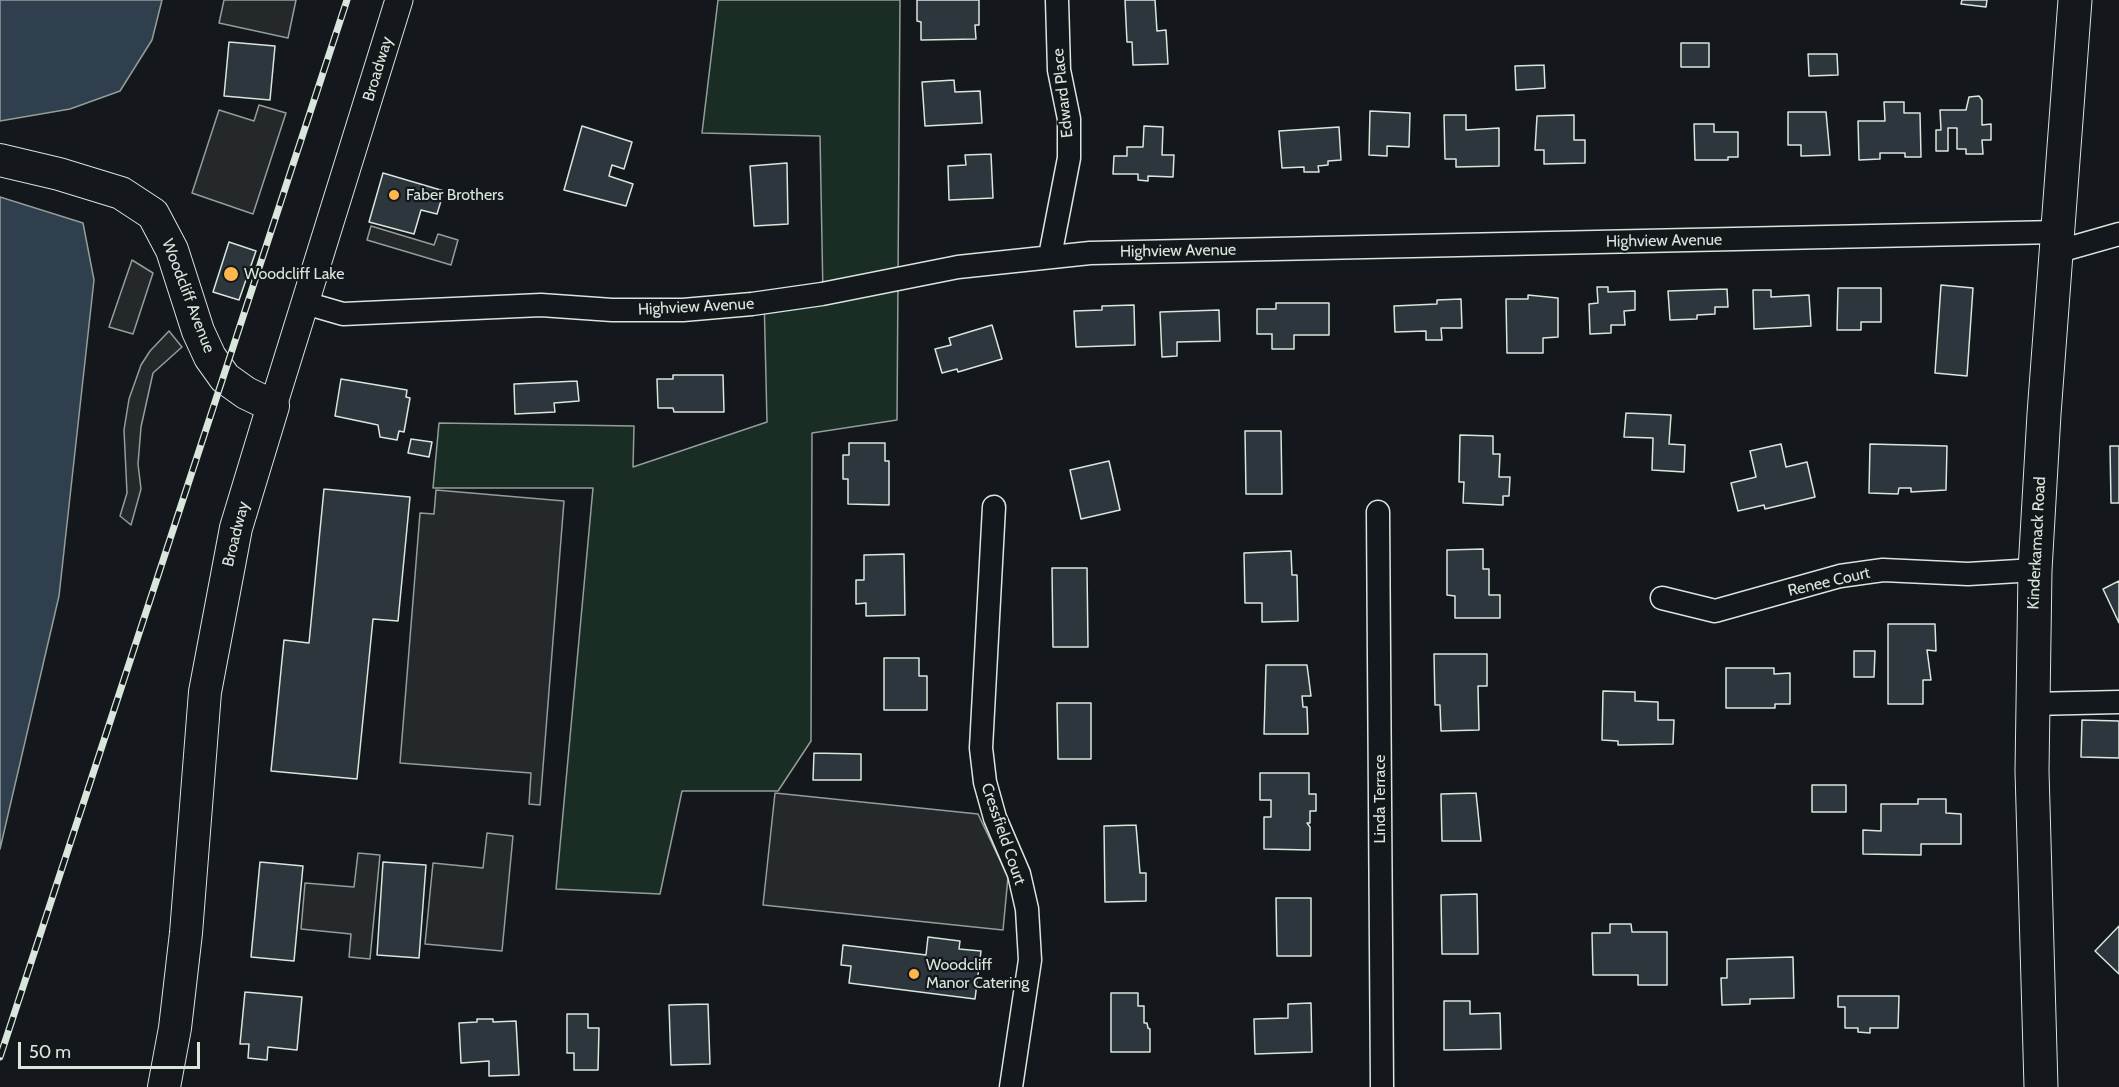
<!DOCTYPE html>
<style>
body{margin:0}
#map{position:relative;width:2119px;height:1087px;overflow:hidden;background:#14181c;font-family:Cabin,sans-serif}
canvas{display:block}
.scale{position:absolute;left:18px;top:1042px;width:182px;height:27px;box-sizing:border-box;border:3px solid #d8e6dc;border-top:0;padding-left:8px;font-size:18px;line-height:21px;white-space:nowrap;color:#d8e6dc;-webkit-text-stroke:4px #14181c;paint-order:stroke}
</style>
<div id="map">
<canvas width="2119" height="1087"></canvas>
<div class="scale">50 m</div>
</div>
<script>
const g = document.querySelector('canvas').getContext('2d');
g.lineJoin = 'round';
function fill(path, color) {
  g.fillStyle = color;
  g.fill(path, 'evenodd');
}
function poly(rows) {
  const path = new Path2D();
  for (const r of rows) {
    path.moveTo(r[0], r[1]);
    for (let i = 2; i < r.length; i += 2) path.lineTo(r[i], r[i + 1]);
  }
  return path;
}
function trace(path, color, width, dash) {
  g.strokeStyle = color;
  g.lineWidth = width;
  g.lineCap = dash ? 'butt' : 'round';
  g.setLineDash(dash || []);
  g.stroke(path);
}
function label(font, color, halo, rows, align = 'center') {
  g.font = font + ' Cabin,sans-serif';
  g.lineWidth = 4.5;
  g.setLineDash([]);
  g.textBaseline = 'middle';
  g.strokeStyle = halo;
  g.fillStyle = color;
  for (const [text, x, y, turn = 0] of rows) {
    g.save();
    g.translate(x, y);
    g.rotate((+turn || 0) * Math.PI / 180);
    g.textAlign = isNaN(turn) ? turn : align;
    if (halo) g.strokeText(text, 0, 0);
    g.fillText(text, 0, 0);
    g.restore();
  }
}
const green = poly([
 [718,0,900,0,897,420,812,433,811,741,778,791,682,791,660,894,556,889,593,488,433,488,439,423,634,426,633,467,767,422,764,295,823,296,820,136,702,133,718,0]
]);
fill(green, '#1a2d24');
trace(green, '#939e99', 1.5);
const parking = poly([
 [224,0,296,0,288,38,219,23,224,0],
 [259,105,286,113,253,214,192,193,219,110,254,121,259,105],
 [371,226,434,245,438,234,458,240,451,265,367,240,371,226],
 [132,260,153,273,133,334,109,327,132,260],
 [169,331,182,347,153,373,141,427,138,464,141,489,131,525,120,516,127,493,124,430,129,399,141,365,150,351,169,331],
 [436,490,564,501,540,805,529,804,531,773,400,763,420,513,434,514,436,490],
 [775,793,978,814,1008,877,1003,930,763,905,775,793],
 [487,833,513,836,502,951,425,944,433,863,483,868,487,833],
 [358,853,380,855,370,959,349,957,351,934,301,929,305,883,354,887,358,853]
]);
fill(parking, '#24282b');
trace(parking, '#939e99', 1.5);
const water = poly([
 [0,0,162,0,152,40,120,91,70,109,0,121,0,0],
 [0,197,83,223,94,280,59,596,0,849,0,197]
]);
fill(water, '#2f3f4d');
trace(water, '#939e99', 1.5);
const building = poly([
 [917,0,979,0,979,25,975,25,976,39,921,40,921,22,917,21,917,0],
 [1125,0,1155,0,1157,31,1166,30,1168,64,1133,65,1132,42,1127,42,1125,0],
 [1962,0,1987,0,1986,7,1961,4,1962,0],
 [229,42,275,46,270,100,224,96,229,42],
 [1681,43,1709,43,1709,67,1681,67,1681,43],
 [1808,54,1837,54,1838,75,1809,76,1808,54],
 [1544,65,1545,88,1516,90,1515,66,1544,65],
 [954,80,955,92,980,91,982,123,925,126,922,82,954,80],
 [1979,96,1982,100,1982,125,1991,124,1991,140,1982,140,1983,154,1966,154,1966,149,1957,149,1957,128,1948,128,1948,151,1936,151,1936,130,1941,130,1940,110,1966,110,1969,97,1979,96],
 [1884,102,1904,102,1904,113,1920,113,1921,157,1905,157,1905,153,1880,153,1880,159,1859,160,1858,121,1885,121,1884,102],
 [1370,111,1410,113,1409,147,1387,146,1387,156,1369,155,1370,111],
 [1788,112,1826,112,1830,155,1801,156,1801,145,1788,145,1788,112],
 [1444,115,1466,115,1466,130,1499,128,1499,166,1456,167,1456,159,1445,159,1444,115],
 [1574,115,1574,140,1585,140,1585,163,1544,164,1544,150,1535,150,1537,116,1574,115],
 [1694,124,1714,124,1714,132,1738,132,1738,157,1728,157,1728,160,1695,160,1694,124],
 [582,126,632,142,624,169,612,165,609,176,633,184,626,206,564,190,582,126],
 [1144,126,1163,127,1162,155,1174,155,1173,177,1148,176,1148,181,1138,180,1138,174,1113,174,1114,156,1127,156,1127,147,1143,147,1144,126],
 [1339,127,1341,160,1328,161,1328,165,1318,166,1319,172,1304,172,1304,167,1282,168,1279,131,1339,127],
 [991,154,993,198,949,200,948,166,966,165,965,155,991,154],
 [787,163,788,224,754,226,750,166,787,163],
 [383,173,444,191,437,214,421,210,414,234,369,222,383,173],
 [229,242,256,251,239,300,213,292,229,242],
 [1941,285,1973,288,1967,376,1935,373,1941,285],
 [1597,287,1608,287,1608,292,1635,291,1635,310,1624,311,1625,325,1611,325,1611,333,1590,334,1589,304,1598,303,1597,287],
 [1838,288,1881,288,1881,322,1861,322,1861,330,1837,330,1838,288],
 [1727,289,1728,307,1715,307,1715,314,1697,315,1697,319,1670,320,1668,291,1727,289],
 [1753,290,1771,290,1771,297,1809,295,1811,326,1754,329,1753,290],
 [1528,295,1558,298,1558,337,1543,338,1543,353,1507,353,1506,299,1528,299,1528,295],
 [1461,299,1462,328,1441,328,1442,340,1426,340,1426,331,1395,332,1394,306,1437,304,1437,300,1461,299],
 [1276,303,1329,303,1329,335,1294,335,1294,349,1272,349,1272,334,1257,334,1257,309,1276,309,1276,303],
 [1134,305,1135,345,1076,347,1074,311,1102,310,1102,306,1134,305],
 [1219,310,1220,341,1177,342,1177,356,1162,357,1160,312,1219,310],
 [992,325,1002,359,958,372,957,369,942,373,935,349,951,345,949,338,992,325],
 [673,375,723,375,724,412,674,412,673,408,658,408,657,379,673,379,673,375],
 [341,379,407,390,406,397,410,398,404,432,399,431,397,440,380,437,378,425,335,416,341,379],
 [577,381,579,401,554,403,555,412,515,414,514,384,577,381],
 [1626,413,1671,415,1669,444,1685,445,1684,472,1652,470,1653,438,1624,437,1626,413],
 [1245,431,1281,431,1282,494,1246,494,1245,431],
 [1460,435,1493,436,1493,454,1500,454,1499,477,1510,477,1509,496,1503,496,1503,505,1463,503,1464,482,1459,482,1460,435],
 [411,439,432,442,429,457,408,453,411,439],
 [849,443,885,443,885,461,889,461,889,505,848,504,848,479,843,479,843,455,849,455,849,443],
 [1781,444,1786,467,1807,462,1815,497,1765,509,1764,505,1738,511,1731,483,1756,477,1750,451,1781,444],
 [1870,444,1947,446,1946,490,1911,492,1911,488,1899,488,1898,494,1869,493,1870,444],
 [2110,446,2119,446,2119,503,2111,503,2110,446],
 [1109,461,1120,510,1081,519,1070,470,1109,461],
 [324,489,410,497,398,621,373,619,357,779,271,771,284,640,309,643,324,489],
 [1483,549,1483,569,1489,569,1489,595,1500,595,1500,618,1455,618,1455,596,1447,595,1447,550,1483,549],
 [1291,551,1292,575,1297,575,1298,621,1262,622,1262,603,1245,603,1244,553,1291,551],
 [904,554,905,615,866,616,866,603,856,604,856,580,864,580,864,555,904,554],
 [1052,568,1087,568,1088,647,1053,647,1052,568],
 [2119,581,2119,623,2103,589,2119,581],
 [1888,624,1935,624,1936,651,1927,650,1931,680,1923,680,1923,704,1888,704,1888,624],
 [1854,651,1875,651,1874,677,1854,677,1854,651],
 [1434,654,1487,654,1487,686,1478,686,1479,730,1441,731,1440,705,1435,705,1434,654],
 [884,658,919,658,919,676,927,676,927,710,884,710,884,658],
 [1266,665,1307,665,1311,696,1302,696,1303,707,1307,707,1308,734,1264,734,1266,665],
 [1726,668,1774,668,1774,674,1790,673,1790,704,1775,704,1775,708,1726,708,1726,668],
 [1603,691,1635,692,1635,701,1658,702,1658,720,1674,720,1673,744,1618,745,1618,741,1602,740,1603,691],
 [1057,703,1091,703,1091,759,1058,759,1057,703],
 [2082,720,2119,721,2119,758,2081,757,2082,720],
 [814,753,861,754,861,780,813,780,814,753],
 [1260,773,1309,773,1309,794,1316,794,1316,811,1310,811,1310,823,1307,823,1310,827,1310,850,1264,849,1264,817,1271,817,1271,800,1260,800,1260,773],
 [1812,785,1846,785,1846,812,1812,812,1812,785],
 [1476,793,1481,841,1442,841,1441,794,1476,793],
 [1918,799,1946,799,1946,813,1961,814,1961,844,1921,844,1921,855,1863,854,1863,830,1881,831,1881,804,1918,804,1918,799],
 [1136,825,1140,873,1146,873,1146,901,1105,902,1104,826,1136,825],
 [260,862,303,866,294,961,251,957,260,862],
 [383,862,426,865,419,958,377,955,383,862],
 [1477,894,1478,954,1442,954,1441,895,1477,894],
 [1276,898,1311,898,1311,956,1277,956,1276,898],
 [1610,924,1631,924,1632,932,1667,932,1667,985,1638,985,1638,975,1593,975,1592,933,1610,933,1610,924],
 [2119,926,2119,974,2095,951,2119,926],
 [928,937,960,941,959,949,981,951,975,999,849,983,851,966,841,965,843,945,926,955,928,937],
 [1793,957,1794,998,1750,999,1750,1004,1722,1005,1721,978,1727,978,1727,959,1793,957],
 [245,992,302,997,297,1050,268,1047,267,1060,248,1058,249,1044,240,1044,245,992],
 [1111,993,1138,993,1138,1006,1144,1006,1144,1023,1147,1023,1148,1028,1150,1029,1150,1052,1111,1052,1111,993],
 [1838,996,1899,996,1898,1028,1870,1028,1870,1033,1858,1032,1858,1028,1845,1028,1845,1007,1838,1007,1838,996],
 [1444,1001,1470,1001,1470,1014,1500,1013,1501,1049,1444,1050,1444,1001],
 [1311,1003,1312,1052,1255,1054,1254,1019,1288,1018,1288,1004,1311,1003],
 [708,1004,710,1064,671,1065,669,1005,708,1004],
 [567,1014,588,1014,588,1028,599,1028,598,1070,574,1070,574,1053,567,1053,567,1014],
 [477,1019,493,1019,493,1022,516,1021,519,1075,489,1076,489,1061,461,1063,459,1023,477,1022,477,1019]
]);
fill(building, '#2c363c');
trace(building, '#d8e6dc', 1.5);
const minor = poly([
 [2056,252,2119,234],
 [1050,256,1069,158,1069,119,1059,70,1057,0],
 [305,303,343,314,541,305,612,310,683,310,752,304,822,294,958,267,1090,253,2057,232],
 [994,507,981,748,985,782,995,818,1019,874,1027,909,1030,960,1011,1087],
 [1378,512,1382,1087],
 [1662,598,1715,611,1840,576,1883,570,1968,574,2035,570],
 [2032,704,2119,702]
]);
const tertiary = poly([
 [273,406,399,0]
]);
const secondary = poly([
 [0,160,59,174,121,193,153,214,172,250,198,331,210,357,225,378,246,393,273,406,236,528,205,692,186,933,175,1028,164,1087]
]);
const primary = poly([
 [2041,1087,2032,771,2035,570,2044,414,2075,0]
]);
trace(minor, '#d8e6dc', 25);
trace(tertiary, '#d8e6dc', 29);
trace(secondary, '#d8e6dc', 34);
trace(primary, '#d8e6dc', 35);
trace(minor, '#14181c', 22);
trace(tertiary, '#14181c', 27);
trace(secondary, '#14181c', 32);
trace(primary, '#14181c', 33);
const rail = poly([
 [0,1057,347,0]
]);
trace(rail, '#d8e6dc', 7);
trace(rail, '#14181c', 4.5, [14]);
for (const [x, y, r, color] of [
 [394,195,6,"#ffb74d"],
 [231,274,8,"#ffb74d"],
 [914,974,6,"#ffb74d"]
]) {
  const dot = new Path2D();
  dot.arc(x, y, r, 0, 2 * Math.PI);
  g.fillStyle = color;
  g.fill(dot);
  trace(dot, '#14181c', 2);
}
label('16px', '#d8e6dc', '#14181c', [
 ["Broadway",378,69,-73],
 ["Edward Place",1063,93,-96],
 ["Highview Avenue",1664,241,-1],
 ["Highview Avenue",1178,251,-1],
 ["Woodcliff Avenue",188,296,69],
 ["Highview Avenue",696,307,-3],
 ["Broadway",236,534,-76],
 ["Kinderkamack Road",2037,543,-87],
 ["Renee Court",1829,582,-13],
 ["Linda Terrace",1380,799,-90],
 ["Cressfield Court",1003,834,71]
]);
label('16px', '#d8e6dc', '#14181c', [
 ["Faber Brothers",406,195],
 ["Woodcliff Lake",244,274],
 ["Woodcliff",926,965],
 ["Manor Catering",926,983]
], 'left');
</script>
